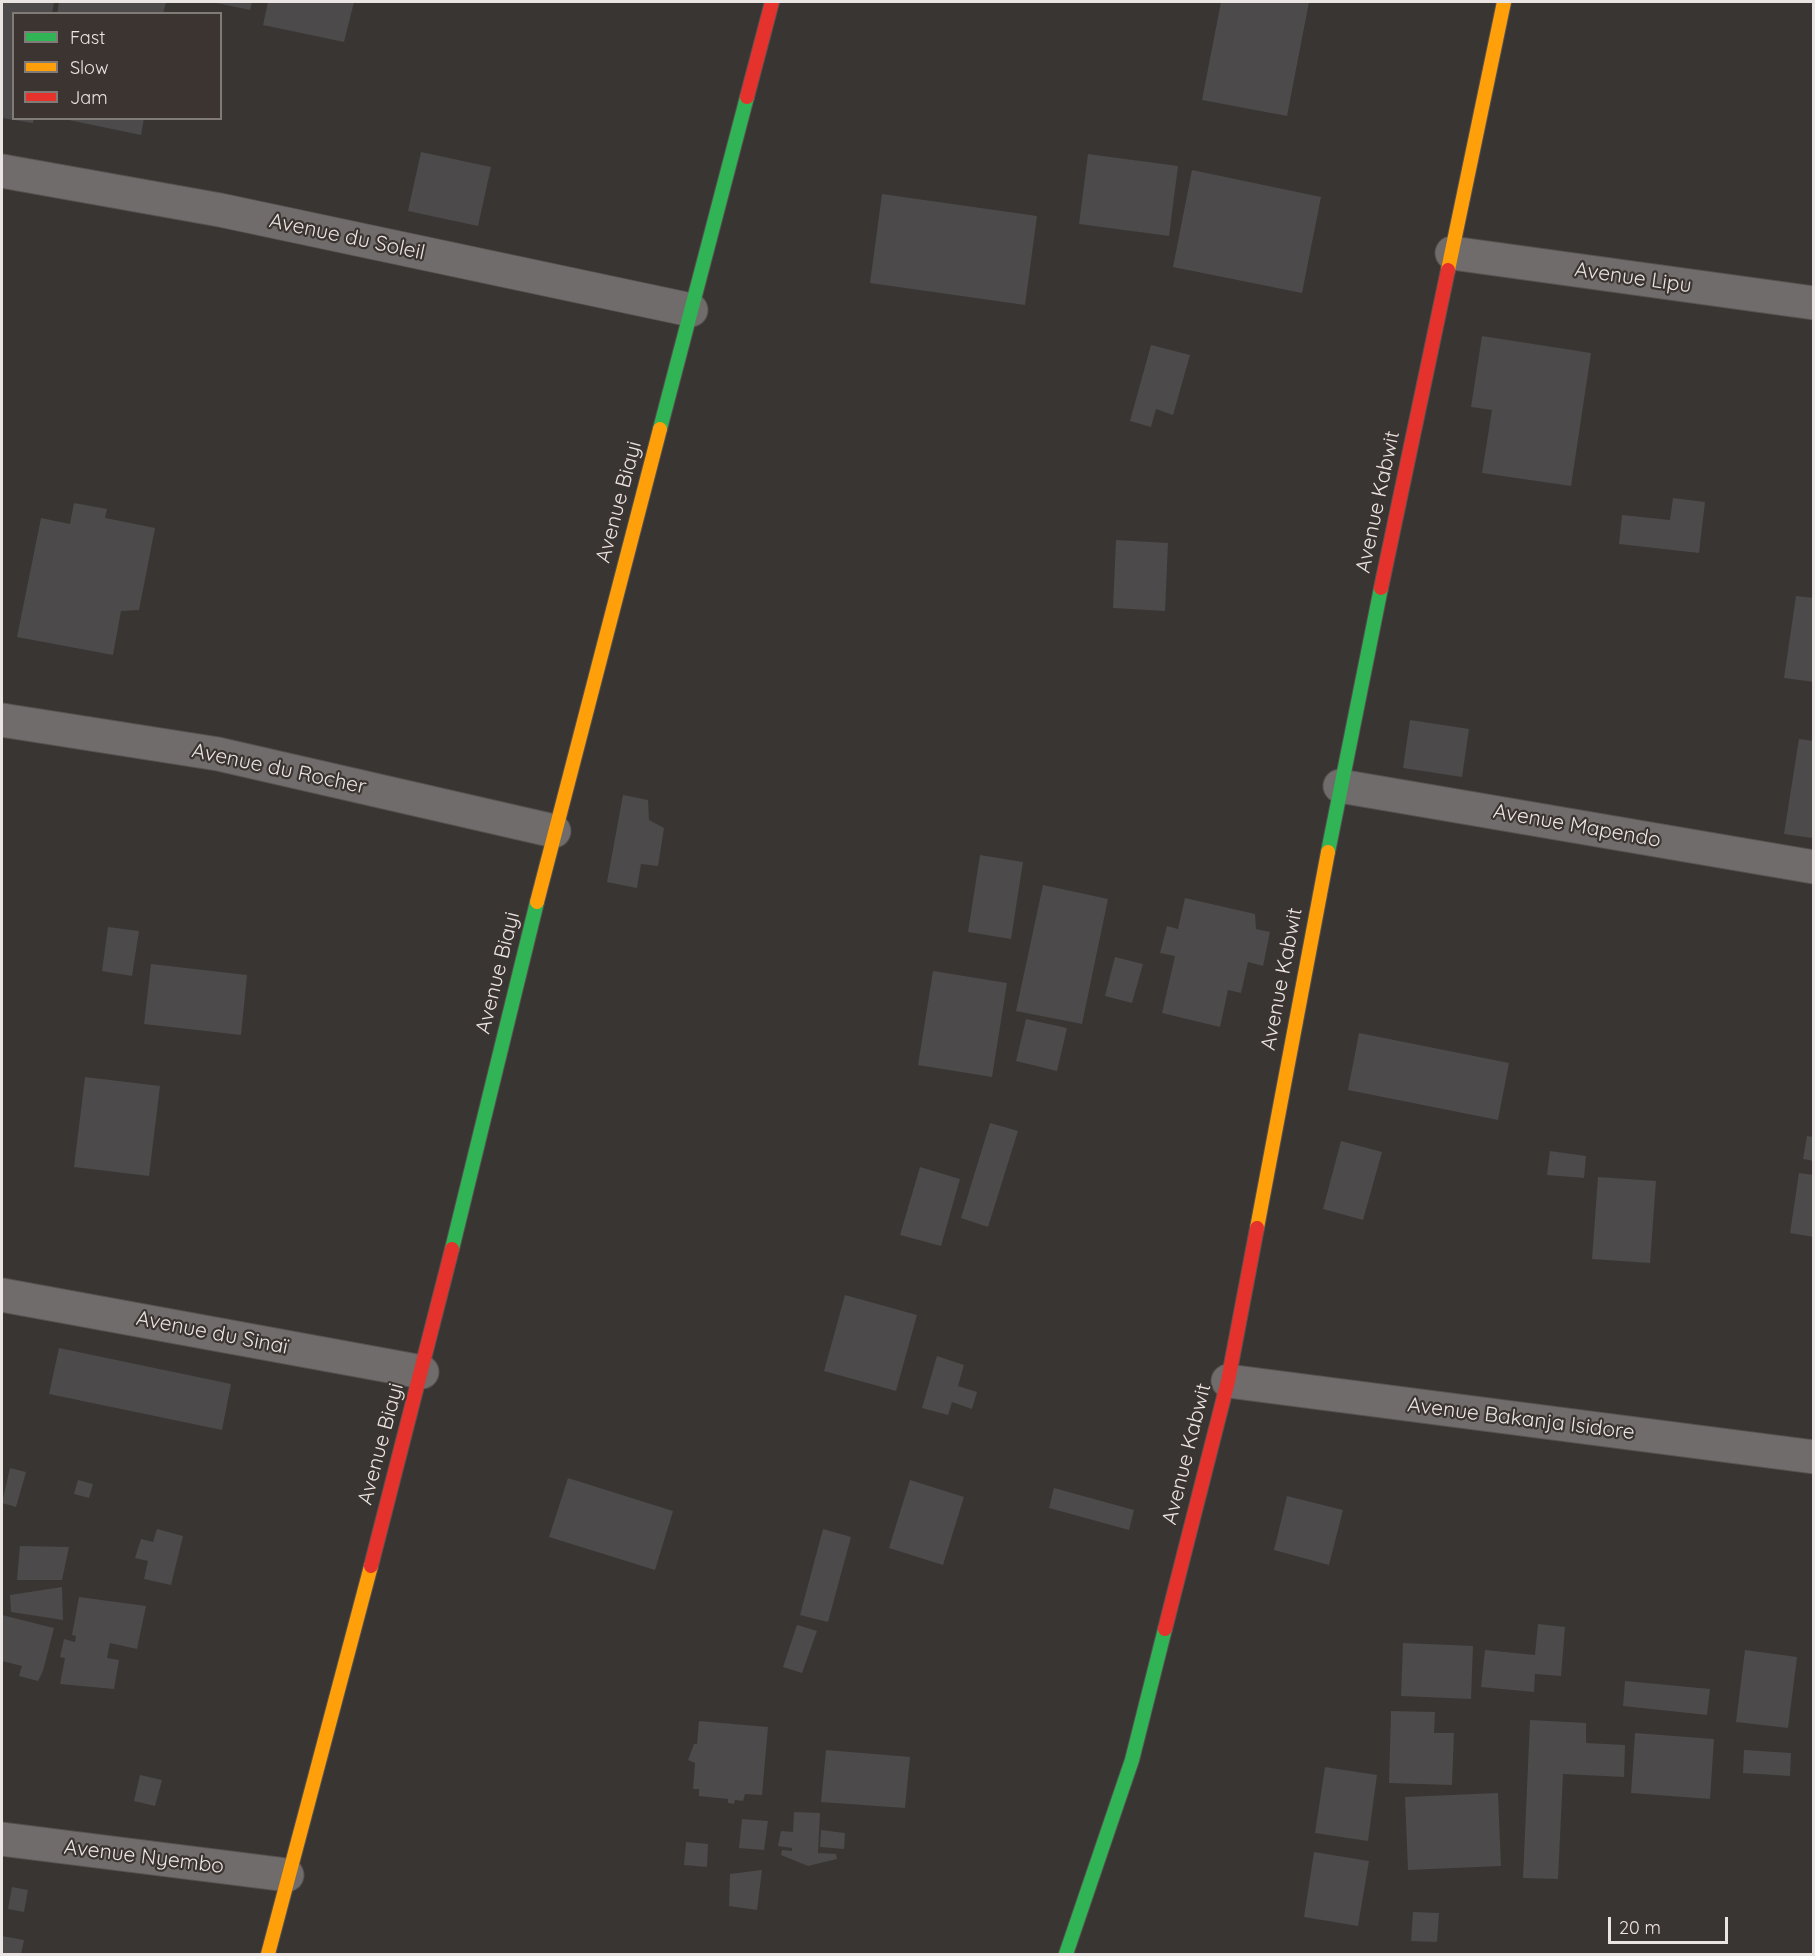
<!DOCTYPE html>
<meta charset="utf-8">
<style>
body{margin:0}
#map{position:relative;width:1815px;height:1956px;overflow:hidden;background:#393533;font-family:Quicksand,sans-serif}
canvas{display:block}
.frame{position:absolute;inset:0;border:3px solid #eae5e3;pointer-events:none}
.legend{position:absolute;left:12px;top:12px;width:210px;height:108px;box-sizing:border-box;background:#3b3431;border:2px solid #817b78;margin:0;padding:8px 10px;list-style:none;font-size:18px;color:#eae5e3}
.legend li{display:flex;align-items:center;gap:12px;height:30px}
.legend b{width:30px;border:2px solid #817b78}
.scale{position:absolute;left:1608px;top:1917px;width:120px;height:27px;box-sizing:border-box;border:3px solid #eae5e3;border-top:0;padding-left:8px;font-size:18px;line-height:21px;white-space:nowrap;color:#eae5e3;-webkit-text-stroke:4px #3b3431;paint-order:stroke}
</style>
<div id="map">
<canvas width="1815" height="1956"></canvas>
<div class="frame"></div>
<ul class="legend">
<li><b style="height:8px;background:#30b455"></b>Fast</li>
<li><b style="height:8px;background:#ff9f0a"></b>Slow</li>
<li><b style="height:8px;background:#e5322d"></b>Jam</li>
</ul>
<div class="scale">20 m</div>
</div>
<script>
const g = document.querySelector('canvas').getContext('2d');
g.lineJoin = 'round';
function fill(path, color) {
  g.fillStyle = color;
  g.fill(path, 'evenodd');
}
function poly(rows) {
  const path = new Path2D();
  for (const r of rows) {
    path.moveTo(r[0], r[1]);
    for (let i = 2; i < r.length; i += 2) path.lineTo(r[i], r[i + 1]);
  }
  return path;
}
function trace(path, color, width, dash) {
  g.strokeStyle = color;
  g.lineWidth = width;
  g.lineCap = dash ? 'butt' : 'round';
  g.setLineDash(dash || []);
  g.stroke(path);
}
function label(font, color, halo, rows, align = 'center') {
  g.font = font + ' Quicksand,sans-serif';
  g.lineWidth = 4.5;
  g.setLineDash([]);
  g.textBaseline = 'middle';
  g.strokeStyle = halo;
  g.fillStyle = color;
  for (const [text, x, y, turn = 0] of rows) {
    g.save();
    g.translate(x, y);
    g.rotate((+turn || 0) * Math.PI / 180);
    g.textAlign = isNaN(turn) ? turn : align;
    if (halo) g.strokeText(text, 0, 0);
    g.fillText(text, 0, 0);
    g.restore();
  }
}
fill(poly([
 [2,2,54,2,52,14,14,14,14,118,34,118,33,123,2,118],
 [59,2,166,2,163,14,57,14],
 [212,2,252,2,250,10],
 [268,2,354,2,344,42,263,25],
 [1221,2,1309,2,1287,116,1202,100],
 [59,118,144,118,141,135],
 [421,152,491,167,478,226,408,211],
 [1088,154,1178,166,1169,236,1079,224],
 [1192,170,1321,197,1302,293,1173,267],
 [882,194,1037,216,1025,305,870,283],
 [1482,336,1591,353,1571,486,1482,473,1492,410,1471,407],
 [1151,345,1190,355,1173,415,1156,409,1151,427,1130,421],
 [1673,498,1705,502,1699,553,1619,544,1622,515,1670,520],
 [74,503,107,509,105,518,155,528,139,610,121,611,113,655,17,637,41,518,70,524],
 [1116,540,1168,543,1165,611,1113,608],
 [1796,596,1814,598,1814,682,1784,678],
 [1410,720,1469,729,1462,777,1403,768],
 [1799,739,1814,741,1812,838,1784,834],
 [623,795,648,800,649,820,664,828,658,866,641,864,637,888,607,882],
 [980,855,1023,862,1011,939,968,932],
 [1043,885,1108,899,1082,1024,1016,1011],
 [1185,898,1255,914,1256,929,1270,932,1263,966,1248,962,1241,993,1228,990,1220,1027,1162,1013,1175,956,1160,953,1167,926,1178,929],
 [108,927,139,931,132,976,102,971],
 [1115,957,1143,964,1132,1003,1105,996],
 [151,964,247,975,241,1035,144,1024],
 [933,971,1007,983,992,1077,918,1065],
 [1026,1019,1067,1028,1057,1071,1016,1061],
 [1359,1033,1509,1063,1498,1120,1348,1090],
 [85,1077,160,1086,149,1176,74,1167],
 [990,1123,1018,1131,988,1227,961,1218],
 [1807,1136,1814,1137,1814,1161,1803,1159],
 [1341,1141,1382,1152,1363,1220,1323,1209],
 [1550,1151,1586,1156,1584,1178,1547,1175],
 [920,1167,960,1179,941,1246,900,1235],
 [1799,1173,1814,1175,1814,1237,1790,1233],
 [1598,1177,1656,1181,1650,1263,1592,1259],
 [845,1295,917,1315,896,1391,824,1371],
 [59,1348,231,1384,222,1430,49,1394],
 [937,1356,964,1365,958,1386,977,1392,972,1409,952,1402,948,1415,922,1408],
 [10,1468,26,1472,16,1507,2,1503],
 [568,1478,673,1511,655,1570,549,1537],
 [78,1480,93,1484,89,1498,74,1494],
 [910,1480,964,1497,943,1565,889,1548],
 [1054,1488,1134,1510,1129,1530,1049,1508],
 [1287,1496,1343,1510,1329,1565,1274,1550],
 [157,1529,183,1536,171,1585,144,1579,148,1561,135,1558,141,1539,153,1542],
 [823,1529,851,1537,828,1622,800,1615],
 [20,1546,69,1547,62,1580,17,1580],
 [62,1587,63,1620,11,1612,10,1595],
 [79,1597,146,1606,137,1649,110,1643,107,1658,119,1660,114,1689,60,1684,65,1658,60,1657,64,1639,75,1642,76,1636,72,1635],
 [2,1615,54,1628,43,1671,38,1681,19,1676,22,1666,2,1661],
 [1538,1624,1565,1627,1561,1676,1535,1674,1534,1692,1481,1687,1485,1650,1535,1655],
 [797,1625,817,1631,802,1673,783,1667],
 [1403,1643,1473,1646,1471,1699,1401,1696],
 [1745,1650,1797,1657,1788,1728,1736,1722],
 [1625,1681,1710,1689,1707,1715,1623,1706],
 [1391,1711,1435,1712,1434,1733,1454,1733,1452,1785,1389,1783],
 [1530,1720,1586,1723,1586,1743,1625,1745,1624,1777,1563,1774,1558,1879,1523,1878],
 [699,1721,768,1727,762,1795,745,1794,743,1801,735,1800,734,1804,728,1803,728,1799,699,1796,699,1789,693,1789,695,1763,688,1760,694,1744,697,1744],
 [1635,1733,1714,1739,1710,1799,1631,1793],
 [826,1750,910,1757,905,1808,821,1802],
 [1744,1750,1791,1753,1790,1776,1743,1773],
 [1325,1767,1377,1775,1368,1841,1315,1833],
 [140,1775,162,1780,155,1806,134,1801],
 [1498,1793,1501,1866,1408,1870,1405,1797],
 [794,1812,820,1813,818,1853,836,1854,837,1859,808,1866,781,1855,782,1850,792,1851,792,1848,778,1846,781,1831,793,1832],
 [742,1819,768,1821,764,1850,739,1848],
 [821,1830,845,1833,844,1849,820,1847],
 [686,1842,708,1844,707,1867,684,1865],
 [1314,1852,1369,1861,1358,1926,1304,1917],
 [762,1870,757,1910,729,1906,730,1874],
 [12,1887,28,1890,24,1912,8,1909],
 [1413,1912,1439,1913,1437,1942,1411,1941],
 [2,1936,24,1940,21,1954,2,1954]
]), '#4c4a4a');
const street = poly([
 [2,171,220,210,691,310],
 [1452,253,1814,303],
 [2,720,218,754,554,831],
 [1340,786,1814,867],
 [2,1295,422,1372],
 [1228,1381,1814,1457],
 [2,1839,287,1875]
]);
const fast = poly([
 [660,429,747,97],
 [1328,852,1381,588],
 [452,1249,537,902],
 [1066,1954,1132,1760,1165,1629]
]);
const slow = poly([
 [1448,270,1504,2],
 [537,902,660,429],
 [1257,1228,1328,852],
 [268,1954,371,1566]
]);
const jam = poly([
 [747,97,772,2],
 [1381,588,1448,270],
 [371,1566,452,1249],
 [1165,1629,1228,1381,1257,1228]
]);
trace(street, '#555250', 35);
trace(fast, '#555250', 16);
trace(slow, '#555250', 16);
trace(jam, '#555250', 16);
trace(street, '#706c6b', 33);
trace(fast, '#30b455', 14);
trace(slow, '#ff9f0a', 14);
trace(jam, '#e5322d', 14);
label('21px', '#eae5e3', '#3b3431', [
 ["Avenue du Soleil",347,237,12],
 ["Avenue Lipu",1633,278,8],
 ["Avenue Biayi",619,502,-75],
 ["Avenue Kabwit",1378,502,-78],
 ["Avenue du Rocher",279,769,12],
 ["Avenue Mapendo",1577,826,10],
 ["Avenue Biayi",498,973,-76],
 ["Avenue Kabwit",1282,979,-79],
 ["Avenue du Sinaï",212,1333,11],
 ["Avenue Bakanja Isidore",1521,1419,7],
 ["Avenue Biayi",381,1444,-75],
 ["Avenue Kabwit",1187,1454,-76],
 ["Avenue Nyembo",144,1857,7]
]);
</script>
